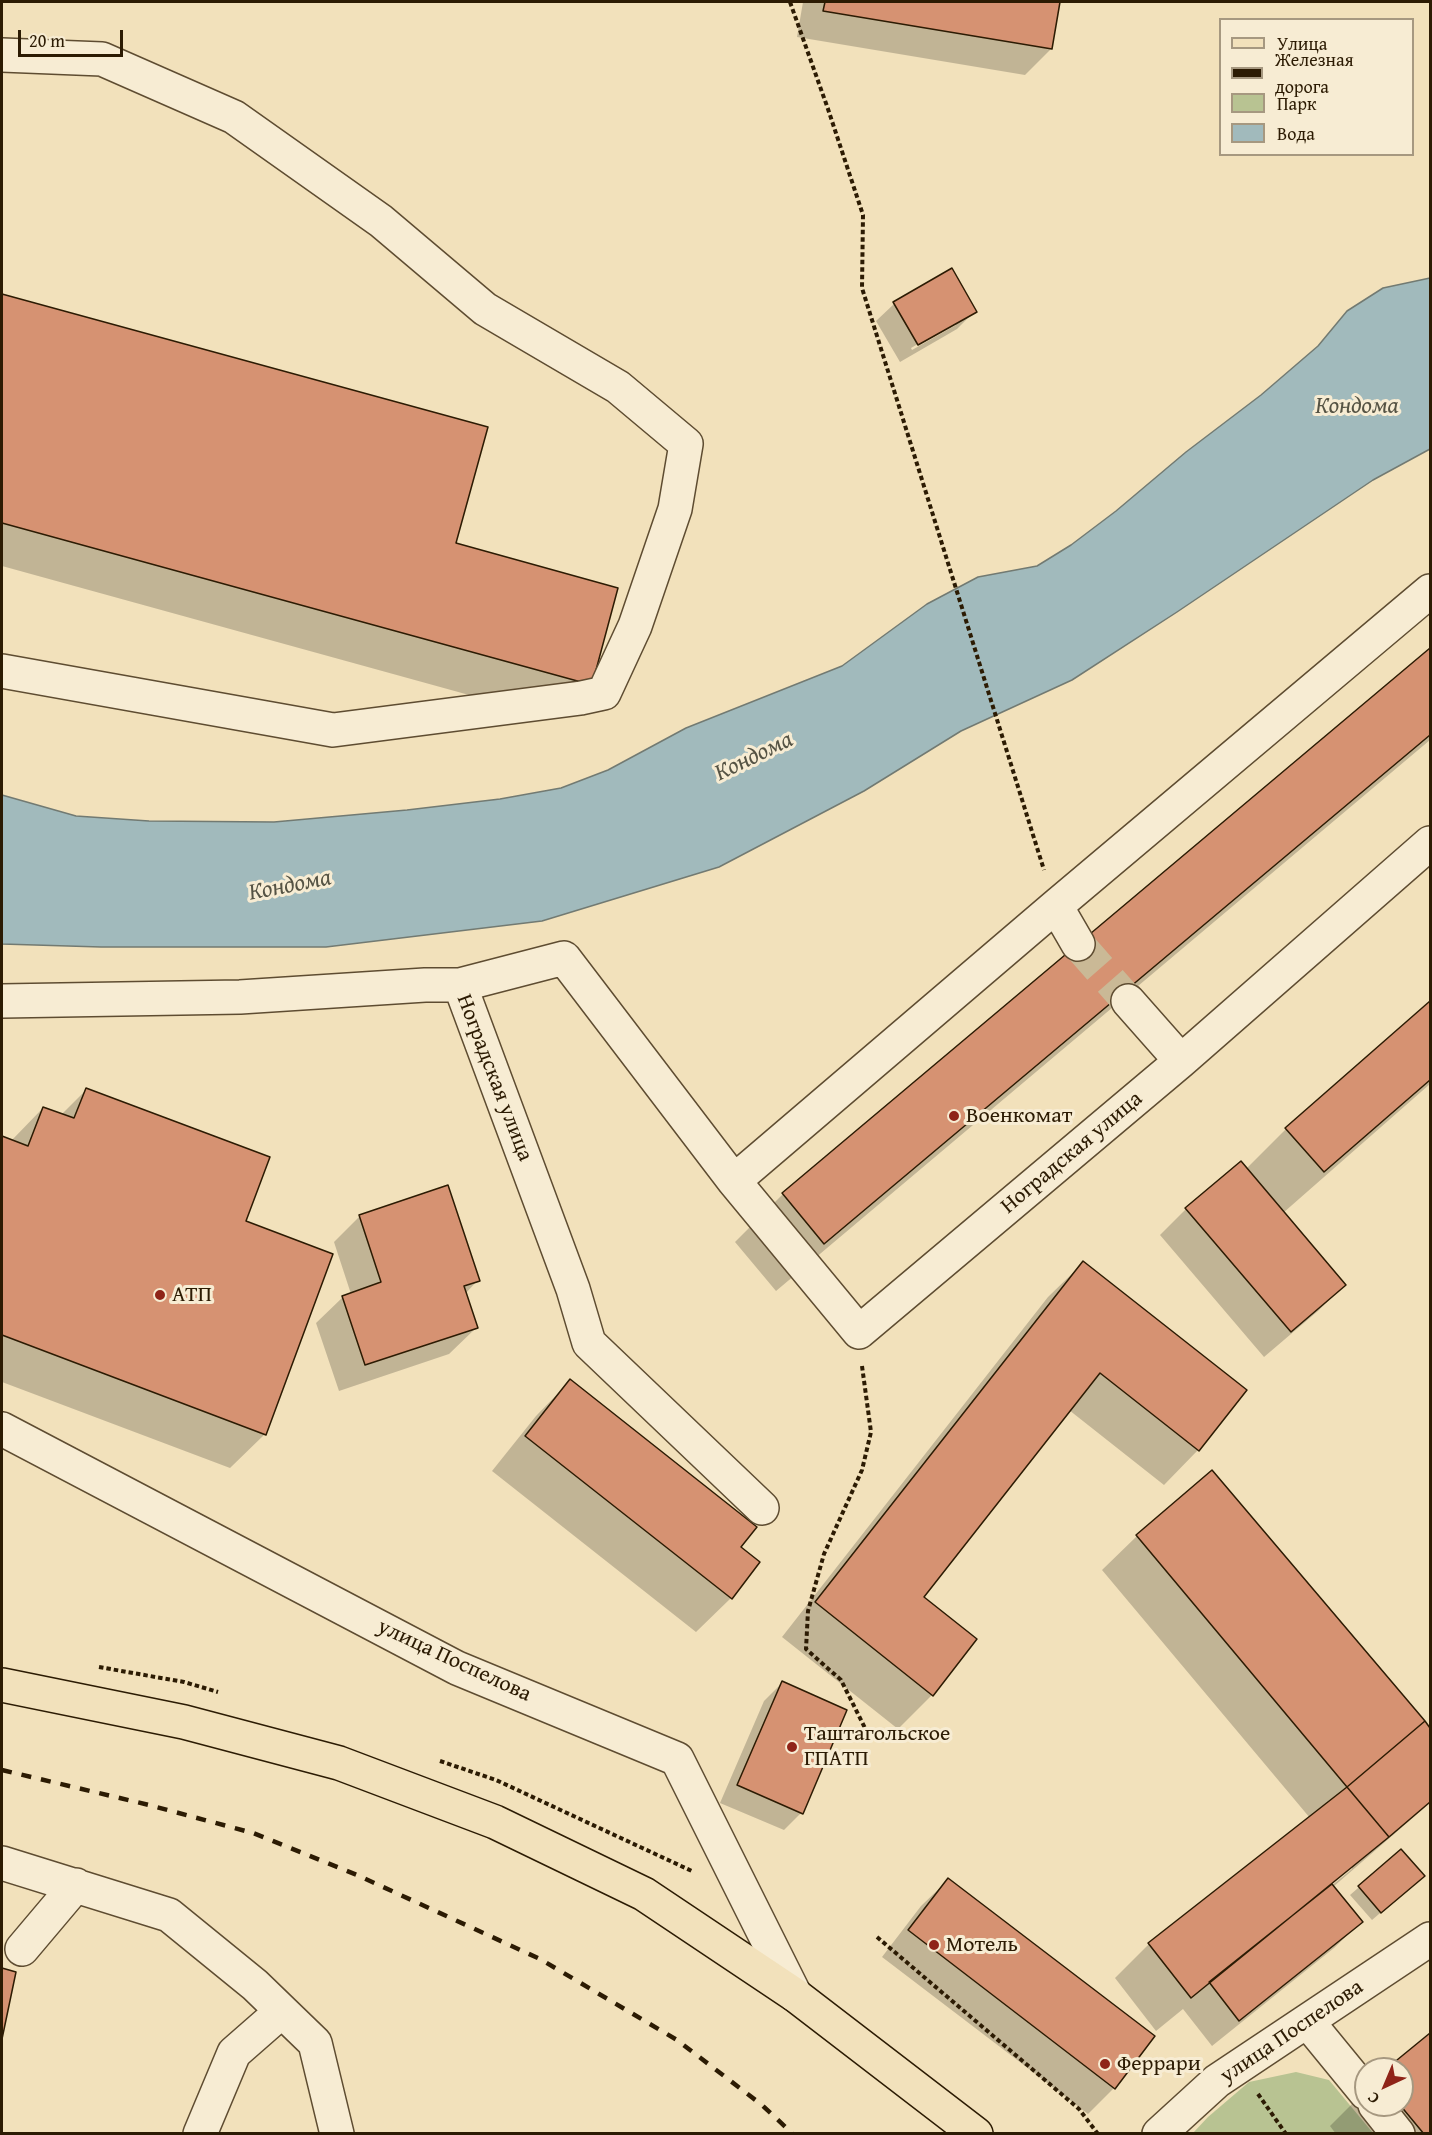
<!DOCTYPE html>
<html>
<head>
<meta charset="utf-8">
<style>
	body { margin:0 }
	#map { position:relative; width:1432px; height:2135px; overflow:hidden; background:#f2e1bb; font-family:"Gentium Book Plus",serif }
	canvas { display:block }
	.frame { position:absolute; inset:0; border:3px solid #2c1b03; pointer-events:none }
	.legend { position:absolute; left:1219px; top:18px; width:195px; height:138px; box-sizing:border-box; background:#f7ecd3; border:2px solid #a69880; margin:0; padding:8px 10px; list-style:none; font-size:18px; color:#2c1b03 }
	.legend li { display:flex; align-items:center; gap:12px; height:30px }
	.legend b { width:30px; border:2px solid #a69880 }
	.north { position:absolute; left:1354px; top:2057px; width:60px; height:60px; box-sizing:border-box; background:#f7ecd3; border:2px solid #a69880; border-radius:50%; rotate:224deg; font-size:16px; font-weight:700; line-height:24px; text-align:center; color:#2c1b03 }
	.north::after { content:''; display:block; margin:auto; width:21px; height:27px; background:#8f2418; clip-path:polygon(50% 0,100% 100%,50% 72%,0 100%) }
	.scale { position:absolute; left:18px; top:30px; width:105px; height:27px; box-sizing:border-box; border:3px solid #2c1b03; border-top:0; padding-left:8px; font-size:18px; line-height:21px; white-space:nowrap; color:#2c1b03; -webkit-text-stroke:4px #f7ecd3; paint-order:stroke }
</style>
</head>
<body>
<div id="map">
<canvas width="1432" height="2135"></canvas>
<div class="frame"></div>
<ul class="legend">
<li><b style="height:8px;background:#f2e1bb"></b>Улица</li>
<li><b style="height:8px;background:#2c1b03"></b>Железная дорога</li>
<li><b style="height:16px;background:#b8c392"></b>Парк</li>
<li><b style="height:16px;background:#a1babc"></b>Вода</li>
</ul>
<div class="north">С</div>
<div class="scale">20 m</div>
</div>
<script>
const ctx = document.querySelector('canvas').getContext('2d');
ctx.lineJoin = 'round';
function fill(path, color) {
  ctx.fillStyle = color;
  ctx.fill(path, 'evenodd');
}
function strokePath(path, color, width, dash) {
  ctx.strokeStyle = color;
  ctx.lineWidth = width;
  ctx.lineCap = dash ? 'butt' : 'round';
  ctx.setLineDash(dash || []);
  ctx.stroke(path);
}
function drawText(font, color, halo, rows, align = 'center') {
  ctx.font = font + ' "Gentium Book Plus",serif';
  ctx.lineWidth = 6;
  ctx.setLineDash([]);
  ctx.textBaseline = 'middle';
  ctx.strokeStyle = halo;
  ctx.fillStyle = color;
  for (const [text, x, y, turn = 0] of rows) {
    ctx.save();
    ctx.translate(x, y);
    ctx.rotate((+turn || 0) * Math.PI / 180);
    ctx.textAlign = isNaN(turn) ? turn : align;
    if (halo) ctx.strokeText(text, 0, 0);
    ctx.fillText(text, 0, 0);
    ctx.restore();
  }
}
fill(new Path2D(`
	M1296 2072 1329 2080 1373 2133H1193L1208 2117 1249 2082Z`), '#b8c392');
const water = new Path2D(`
	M1430 278V449L1373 480 1177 612 1072 680 961 731 864 791 719 867 542 921 326 947H101L2 944V795L76 816 149 821 274 822 407 810 500 799 561 788 608 770 686 728 842 666 927 604 978 577 1037 566 1071 545 1116 511 1186 452 1261 395 1318 346 1347 311 1383 288Z`);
fill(water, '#a1babc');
strokePath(water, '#727a72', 1.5);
fill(new Path2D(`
	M803 2H1051L1058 3 1051 49 1025 75 797 37Z
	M2 295 486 428 454 544 590 684 556 719 2 566Z
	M894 304 975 311 957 329 900 362 876 321ZM956 322V325L912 350 911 348Z
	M1430 650V740L776 1291 735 1242 783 1194Z
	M1430 1003V1084L1283 1213 1344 1285 1318 1311 1264 1357 1160 1235 1186 1209 1246 1169 1286 1129Z
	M86 1090 244 1222 265 1434 230 1468 2 1382V1138L11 1141 43 1108 61 1115Z
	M360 1216 478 1280 465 1294 476 1328 449 1354 339 1391 316 1323 343 1297 351 1294 334 1242Z
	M1083 1263 1245 1390 1198 1450 1164 1485 1069 1410 922 1598 932 1695 898 1729 782 1637 1048 1297Z
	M570 1381 739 1547 731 1598 696 1632 492 1471 536 1416Z
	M1212 1472 1430 1730V1803L1333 1887 1361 1922 1334 1948 1212 2046 1183 2009 1156 2031 1115 1978 1149 1944 1310 1818 1102 1570 1137 1536ZM1352 1865V1869L1271 1935 1269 1932Z
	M782 1683 801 1813 784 1830 720 1803 764 1701Z
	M1401 1851 1414 1884 1372 1920 1350 1895Z
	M948 1880 1114 2088 1088 2114 882 1957 921 1906Z
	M2 1970 14 1973 2 2034Z
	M1430 2035V2134H1336L1330 2126 1366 2090V2105H1402V2069H1389Z`), '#0003');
const building = new Path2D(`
	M825 2H1060L1052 49 823 11Z
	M952 268 977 312 918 345 893 302Z
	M2 294 488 427 456 543 618 588 592 685 2 523Z
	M1430 648V735L824 1244 782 1193Z
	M1430 1001V1080L1324 1172 1285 1128Z
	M86 1088 270 1157 246 1221 333 1254 266 1435 2 1335V1136L28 1146 43 1107 74 1118Z
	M1241 1161 1346 1285 1291 1332 1185 1208Z
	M448 1185 480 1281 464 1286 478 1328 365 1365 342 1296 381 1282 359 1215Z
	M1083 1261 1247 1390 1199 1451 1100 1373 924 1597 977 1639 933 1696 815 1602Z
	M570 1379 757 1527 741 1547 760 1562 732 1599 525 1436Z
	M1212 1470 1425 1721 1347 1787 1136 1535Z
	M782 1681 847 1710 803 1814 737 1785Z
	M1425 1721 1430 1728V1802L1389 1837 1347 1787Z
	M1347 1787 1389 1837 1191 1998 1148 1943Z
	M1401 1849 1425 1876 1381 1913 1358 1886Z
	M948 1878 1155 2036 1115 2089 908 1930Z
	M1332 1884 1363 1922 1239 2021 1209 1982Z
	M2 1968 16 1972 2 2039Z
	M1430 2033V2134H1424L1400 2105H1402V2069H1386Z`);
fill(building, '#d69272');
strokePath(building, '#2c1b03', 1.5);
strokePath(new Path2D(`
	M1078 944 1128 1001`), '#cab996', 33, [33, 16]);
const minor = new Path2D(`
	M2 55 102 59 234 117 381 221 485 309 618 387 686 444 675 509 635 626 604 693 581 698 333 730 2 671
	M1056 906 1078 944
	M460 985 564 958 734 1181 859 1332 1181 1061 1430 843
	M2 1001 240 997 425 985H460L573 1289 589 1343 762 1508
	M1128 1001 1181 1061
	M734 1181 1056 906 1430 591
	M2 1429 457 1668 677 1759 795 1995
	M2 1863 169 1915 255 1985 315 2043 337 2134
	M22 1949 76 1885
	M1307 2021 1366 2093
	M1375 2105 1398 2134
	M200 2134 234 2053 282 2011
	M1159 2134 1217 2081 1430 1939`);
const major = new Path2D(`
	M2 1685 184 1722 339 1763 495 1822 644 1894 795 1995 976 2134`);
strokePath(minor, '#5e4c31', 36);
strokePath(major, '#2c1b03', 36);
strokePath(new Path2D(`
	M790 2 828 109 863 215 862 288 1044 870
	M862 1366 871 1432 862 1470 824 1554 808 1611 806 1649 841 1680 866 1730
	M99 1667 184 1682 218 1692
	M440 1761 496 1780 694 1872
	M877 1937 1079 2109 1098 2134
	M1258 2094 1286 2134`), '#2c1b03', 4, [4.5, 3]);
strokePath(minor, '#f7ecd3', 33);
strokePath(major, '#f2e1bb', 33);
strokePath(new Path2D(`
	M2 1770 149 1805 253 1833 357 1875 540 1959 677 2040 762 2105 793 2134`), '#2c1b03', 4.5, [10, 10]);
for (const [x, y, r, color] of [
	[954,1116,6,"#8f2418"],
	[160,1295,6,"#8f2418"],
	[792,1747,6,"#8f2418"],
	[934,1945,6,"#8f2418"],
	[1105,2064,6,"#8f2418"]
]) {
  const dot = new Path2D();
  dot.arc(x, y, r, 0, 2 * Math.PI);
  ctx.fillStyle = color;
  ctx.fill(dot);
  strokePath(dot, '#f7ecd3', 2);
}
drawText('22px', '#2c1b03', '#f7ecd3', [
	["Ноградская улица",494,1078,69],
	["Ноградская улица",1072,1153,-40],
	["улица Поспелова",454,1661,25],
	["улица Поспелова",1292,2032,-34]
]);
drawText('22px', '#2c1b03', '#f7ecd3', [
	["Военкомат",966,1116],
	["АТП",172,1295],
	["Таштагольское",804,1734],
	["ГПАТП",804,1759],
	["Мотель",946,1945],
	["Феррари",1117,2064]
], 'left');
drawText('italic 24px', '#555344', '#f7ecd3', [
	["Кондома",1357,407],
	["Кондома",754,757,-26],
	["Кондома",290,886,-11]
]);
</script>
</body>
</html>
